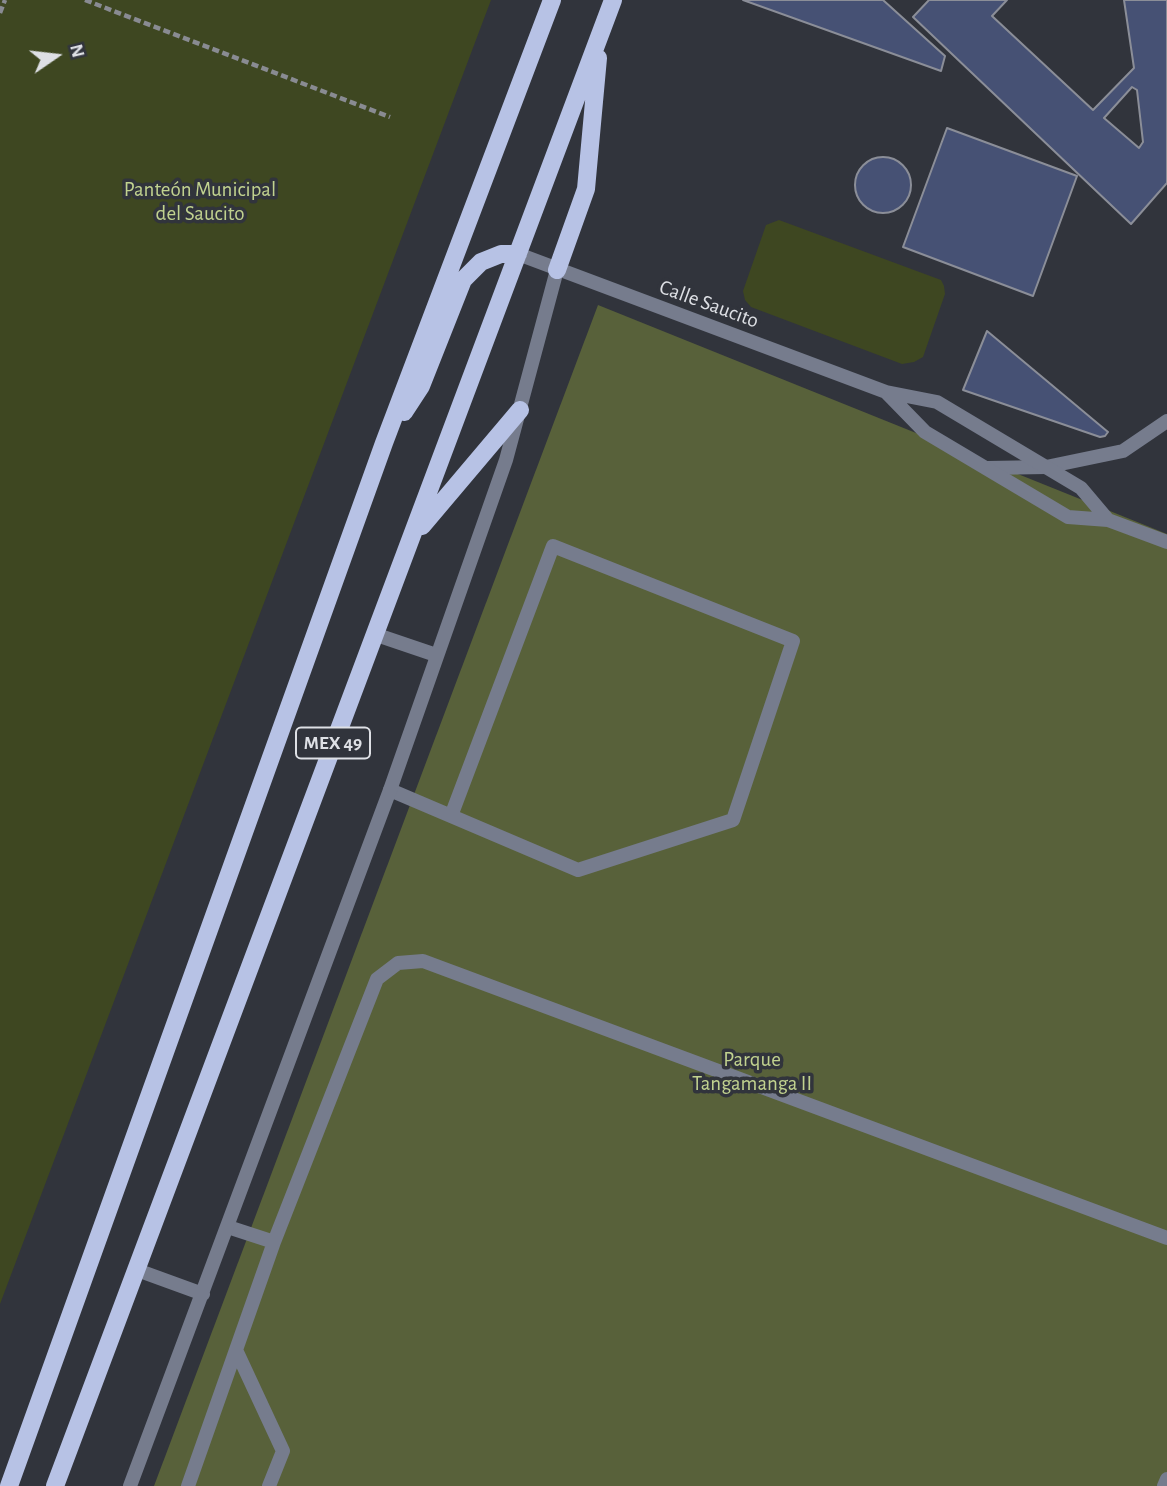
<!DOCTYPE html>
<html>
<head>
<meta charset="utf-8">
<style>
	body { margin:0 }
	#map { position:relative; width:1167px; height:1486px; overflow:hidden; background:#31343c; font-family:"Alegreya Sans",sans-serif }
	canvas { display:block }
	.north { position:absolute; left:21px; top:21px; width:70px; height:70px; -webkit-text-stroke:5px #31343c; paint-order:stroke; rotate:76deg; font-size:19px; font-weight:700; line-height:28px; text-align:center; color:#dee0e5 }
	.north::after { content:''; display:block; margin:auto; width:24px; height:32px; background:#dee0e5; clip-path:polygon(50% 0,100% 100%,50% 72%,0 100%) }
</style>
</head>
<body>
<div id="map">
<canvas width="1167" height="1486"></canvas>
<div class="north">N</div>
</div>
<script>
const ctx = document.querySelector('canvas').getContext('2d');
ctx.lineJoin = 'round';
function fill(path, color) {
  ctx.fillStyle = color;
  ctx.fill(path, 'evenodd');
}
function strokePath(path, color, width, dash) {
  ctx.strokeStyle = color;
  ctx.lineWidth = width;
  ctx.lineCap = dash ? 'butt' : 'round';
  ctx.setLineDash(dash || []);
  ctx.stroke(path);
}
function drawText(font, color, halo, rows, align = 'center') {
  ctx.font = font + ' "Alegreya Sans",sans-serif';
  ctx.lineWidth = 7;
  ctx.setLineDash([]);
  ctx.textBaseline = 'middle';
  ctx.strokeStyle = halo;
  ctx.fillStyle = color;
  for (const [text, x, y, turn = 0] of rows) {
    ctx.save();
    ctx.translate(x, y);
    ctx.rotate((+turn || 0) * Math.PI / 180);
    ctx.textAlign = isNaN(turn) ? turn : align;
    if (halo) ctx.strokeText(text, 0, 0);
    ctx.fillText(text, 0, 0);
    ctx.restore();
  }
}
fill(new Path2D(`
	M0 0H491L0 1304Z
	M779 220 941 280 944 286 945 294 923 357 914 362 902 364 751 307 745 300 743 291 766 225Z`), '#3e4721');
fill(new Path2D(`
	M598 305 1167 534V1486H154Z`), '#58613a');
const building = new Path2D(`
	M743 0H883L945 56 941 71Z
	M929 0H1007L992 16 1093 110 1134 68 1124 0H1167V183L1131 224 913 17ZM1132 87 1137 90 1143 142 1139 148 1104 118Z
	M947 128 1077 176 1033 296 903 247Z
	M855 185a28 28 0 1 1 56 0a28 28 0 1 1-56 0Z
	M987 331 1108 432 1105 436 1100 437 963 390Z`);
fill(building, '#465174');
strokePath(building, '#8b8e98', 2);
strokePath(new Path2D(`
	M85 0 390 117
	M0 13 5 0`), '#898b92', 4.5, [7, 3.5]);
strokePath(new Path2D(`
	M390 790C453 817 516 843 578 870L733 820 793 641 553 546 451 816
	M228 1227 274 1242
	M236 1350 283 1451 269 1486
	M188 1486 274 1242 377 979 398 963 423 961 1167 1238
	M1164 1486 1167 1479`), '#767c8d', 14);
strokePath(new Path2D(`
	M987 468 1046 467 1123 451 1167 421
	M374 634 436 655
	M137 1270 203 1294
	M130 1486 390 790 506 460 557 270`), '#767c8d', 14);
strokePath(new Path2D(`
	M518 254 886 392 937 402 1081 488 1108 520
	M887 393 925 432 1068 517 1108 520 1167 542`), '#767c8d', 14);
strokePath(new Path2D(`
	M557 270 586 189 598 58
	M404 412 421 386 463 280 481 262 501 254H518
	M422 526 520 410
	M9 1486 384 443 552 0
	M55 1486 613 0`), '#b7c2e5', 18);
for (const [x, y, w] of [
	[333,743,74]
]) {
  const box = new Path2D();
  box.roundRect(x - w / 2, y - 15.5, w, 31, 5);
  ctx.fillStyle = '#31343c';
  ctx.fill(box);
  strokePath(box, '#dee0e5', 2);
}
drawText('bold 19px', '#dee0e5', null, [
	["MEX 49",333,743]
]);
drawText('21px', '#c1d28f', '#31343c', [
	["Panteón Municipal",200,190],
	["del Saucito",200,214],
	["Parque",752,1060],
	["Tangamanga II",752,1084]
]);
drawText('21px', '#dee0e5', '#31343c', [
	["Calle Saucito",709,304,20]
]);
</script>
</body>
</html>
